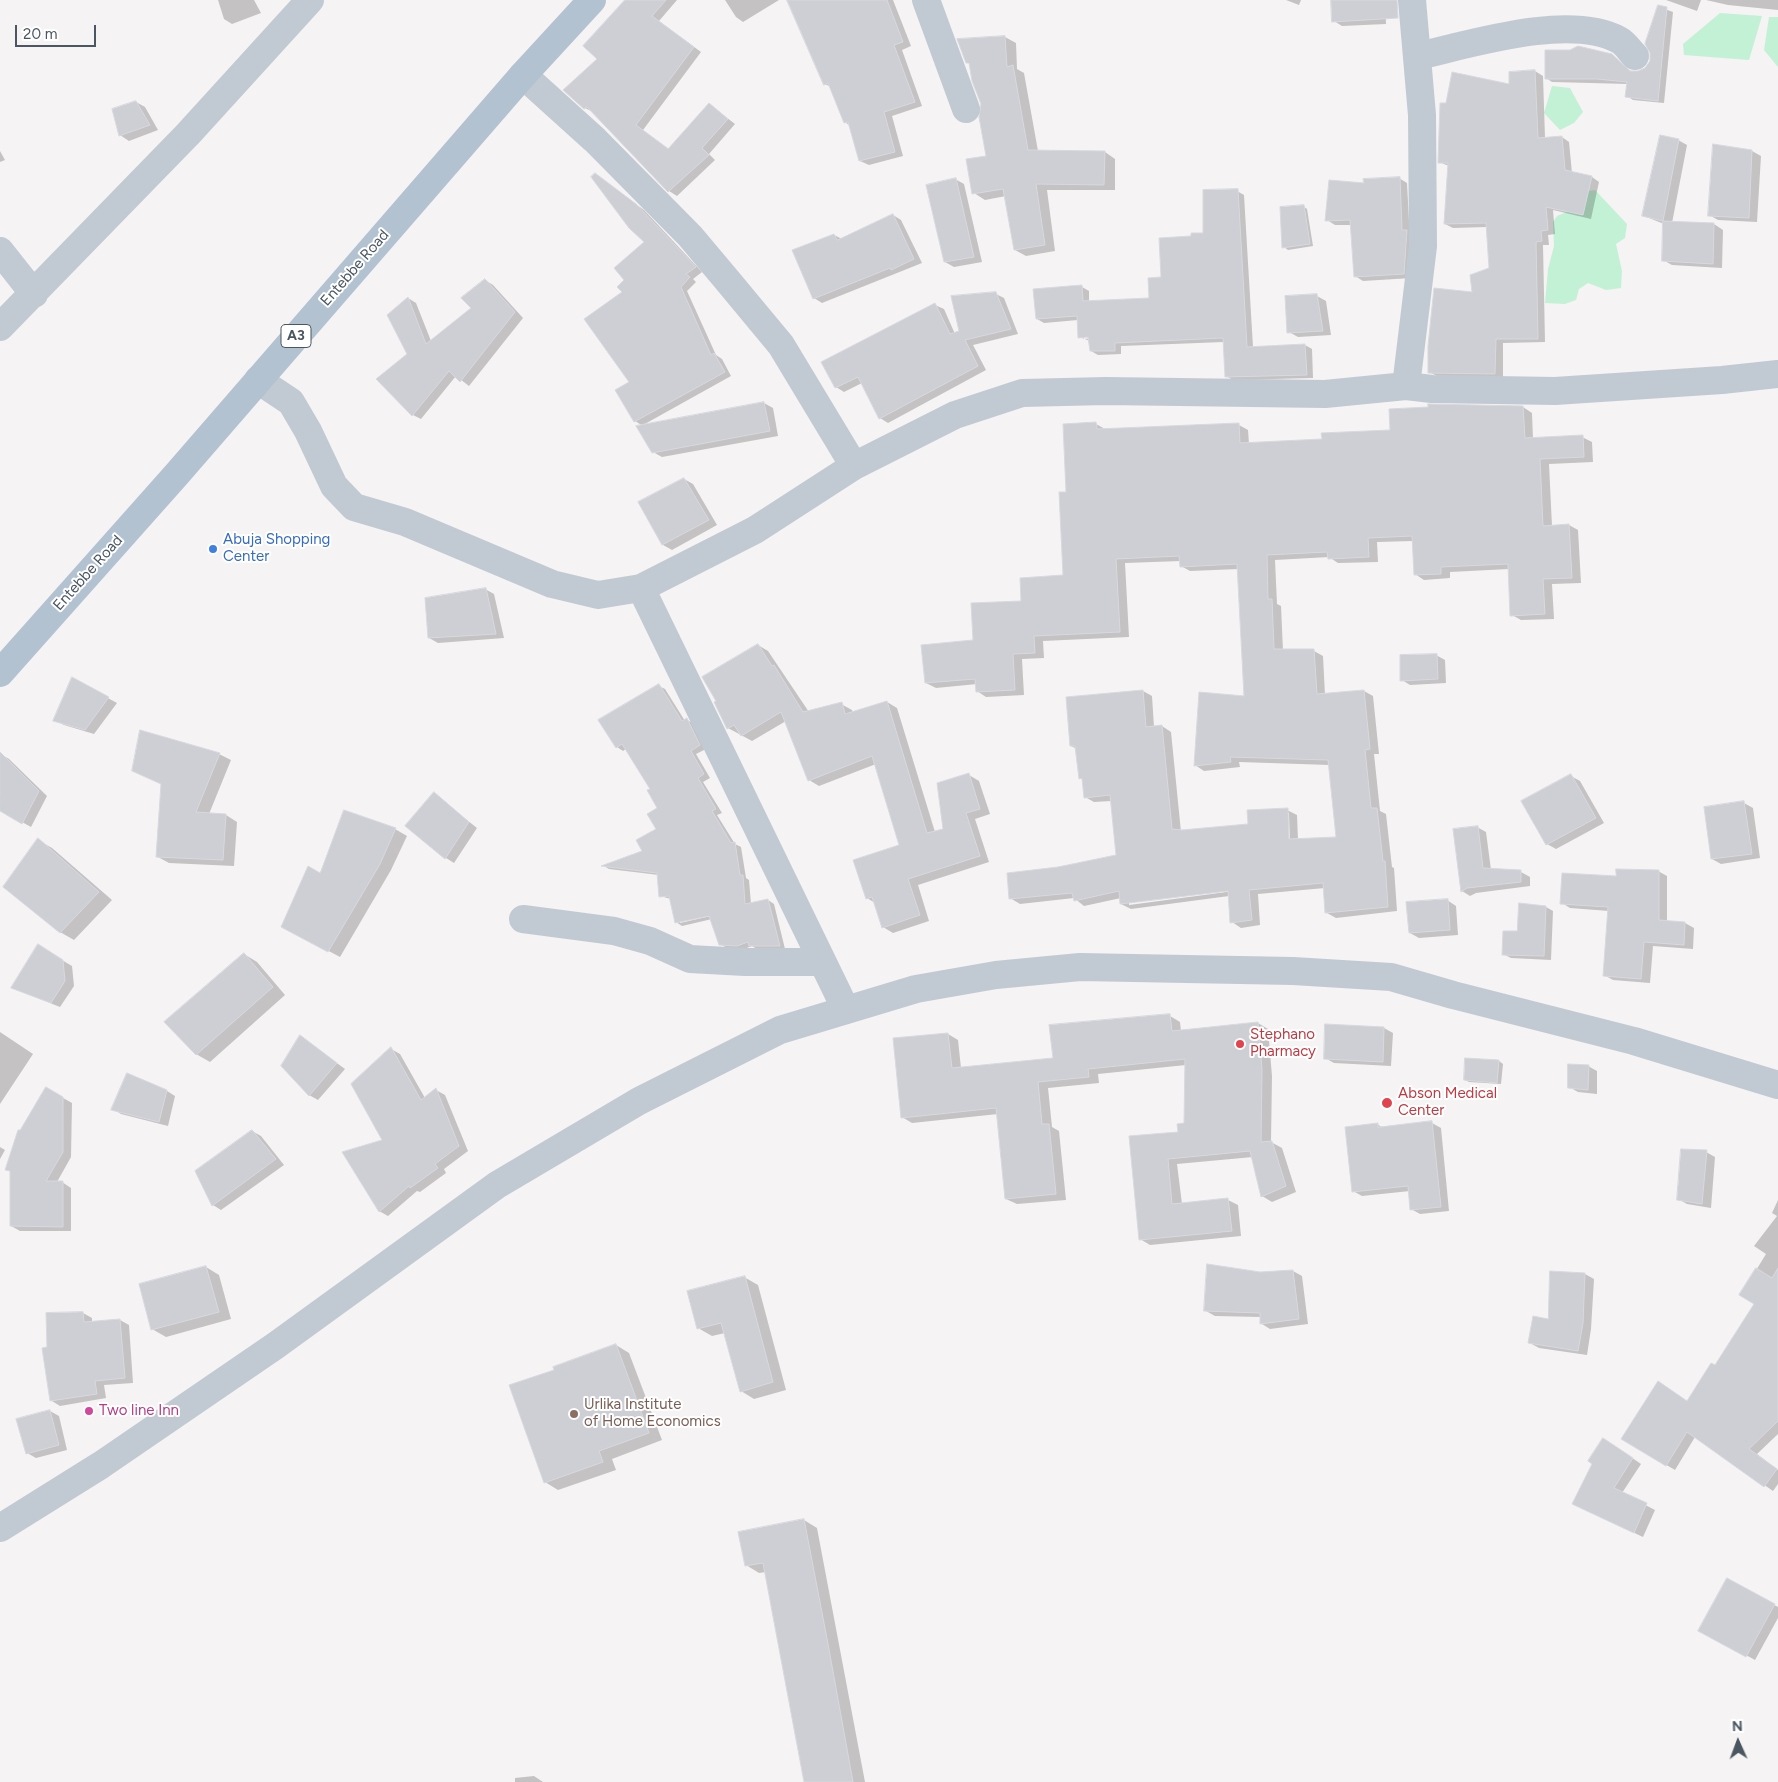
<!DOCTYPE html>
<html>
<head>
<meta charset="utf-8">
<style>
	body { margin:0 }
	#map { position:relative; width:1778px; height:1782px; overflow:hidden; background:#f5f3f3; font-family:Figtree,sans-serif }
	canvas { display:block }
	.north { position:absolute; left:1713px; top:1717px; width:50px; height:50px; -webkit-text-stroke:4px #fff; paint-order:stroke; rotate:358deg; font-size:14px; font-weight:700; line-height:20px; text-align:center; color:#4a5661 }
	.north::after { content:''; display:block; margin:auto; width:18px; height:22px; background:#4a5661; clip-path:polygon(50% 0,100% 100%,50% 72%,0 100%) }
	.scale { position:absolute; left:15px; top:25px; width:81px; height:22px; box-sizing:border-box; border:2px solid #4a5661; border-top:0; padding-left:6px; font-size:15px; line-height:18px; white-space:nowrap; color:#4a5661; -webkit-text-stroke:4px #fff; paint-order:stroke }
</style>
</head>
<body>
<div id="map">
<canvas width="1778" height="1782"></canvas>
<div class="north">N</div>
<div class="scale">20 m</div>
</div>
<script>
const ctx = document.querySelector('canvas').getContext('2d');
ctx.lineJoin = 'round';
function fill(path, color) {
  ctx.fillStyle = color;
  ctx.fill(path, 'evenodd');
}
function strokePath(path, color, width, dash) {
  ctx.strokeStyle = color;
  ctx.lineWidth = width;
  ctx.lineCap = dash ? 'butt' : 'round';
  ctx.setLineDash(dash || []);
  ctx.stroke(path);
}
function drawText(font, color, halo, rows, align = 'center') {
  ctx.font = font + ' Figtree,sans-serif';
  ctx.lineWidth = 4;
  ctx.setLineDash([]);
  ctx.textBaseline = 'middle';
  ctx.strokeStyle = halo;
  ctx.fillStyle = color;
  for (const [text, x, y, turn = 0] of rows) {
    ctx.save();
    ctx.translate(x, y);
    ctx.rotate((+turn || 0) * Math.PI / 180);
    ctx.textAlign = isNaN(turn) ? turn : align;
    if (halo) ctx.strokeText(text, 0, 0);
    ctx.fillText(text, 0, 0);
    ctx.restore();
  }
}
fill(new Path2D(`
	M1720 13 1762 16 1749 60 1684 55 1683 44Z
	M1769 17H1778V67L1764 50Z
	M1552 86 1570 88 1583 112 1574 123 1560 130 1544 113Z
	M1595 190 1627 224 1625 238 1616 244 1622 271 1621 288 1606 290 1588 283 1579 289 1576 300 1565 304 1545 303 1548 269 1554 246 1553 222 1557 216 1576 208 1582 192Z`), '#c3f1d5');
fill(new Path2D(`
	M218 0H254L261 13 232 24 224 19Z
	M626 0H677L659 21 701 52 643 130 669 149 709 104 735 124 709 154 715 160 677 196 669 191 593 112 585 108 565 90 599 59Z
	M725 0H779L743 22 736 17Z
	M855 0H893L911 46 902 50 922 106 892 116 903 156 869 165 860 161 850 126 845 122 831 87 825 84Z
	M1286 0H1301L1299 5Z
	M1332 0H1385L1386 24 1342 26 1334 21Z
	M1666 0H1701L1697 11Z
	M1706 0H1778V10L1728 5Z
	M1659 7 1673 12 1664 103 1633 100 1627 96 1628 84 1552 82 1546 78 1578 47 1612 55 1632 72 1638 73 1646 69 1651 60Z
	M1005 37 1016 43 1017 69 1024 73 1038 151 1105 152 1115 159V190H1047L1055 251 1026 256 1015 250 1006 196 985 200 974 193 988 157 975 39Z
	M1535 71 1543 76 1545 138 1562 137 1569 142 1572 173 1592 177 1599 182 1591 219 1553 210 1555 234 1548 235 1549 245H1543L1545 342 1503 343V378L1437 376 1429 372 1490 268 1487 227 1453 228 1445 224 1449 166 1439 162 1447 104 1511 85Z
	M136 102 145 107 158 130 129 141 120 135Z
	M1678 140 1687 145 1672 223 1714 224 1723 230 1722 268 1672 265 1663 260 1664 224 1644 216Z
	M0 151 5 160 0 162Z
	M1752 151 1761 156 1757 222 1718 220 1709 215Z
	M595 174 644 210 702 272 693 279 696 282 687 291 716 355 722 359 731 376 643 425 764 403 773 408 778 436 662 457 653 452 643 426 635 421 624 293 626 280 646 242Z
	M1399 178 1407 183 1412 278 1363 281 1355 276 1352 225H1335L1327 220 1365 185Z
	M955 179 964 184 982 262 954 267 945 262Z
	M1237 191 1244 195 1253 347 1305 345 1312 349 1313 378 1233 380 1226 376 1224 342 1121 346V354L1098 355 1091 351 1090 341 1079 337 1078 320 1044 323 1037 319 1082 287 1089 291V302L1150 299 1192 238 1204 234ZM1084 336 1094 338 1084 339Z
	M1303 206 1307 209 1313 246 1288 250 1284 247Z
	M893 215 901 220 922 263 822 303 814 298 834 235 842 239Z
	M485 280 493 285 523 318 469 386 456 376 421 419 413 415 409 355 408 298 416 303 431 341 473 308Z
	M996 294 1004 298 1018 334 973 345 986 370 888 423 880 418 862 383 844 392 836 387 935 305 944 309 955 334 961 332Z
	M1317 296 1326 301 1331 335 1298 337 1289 332Z
	M1523 407 1532 413 1533 439 1582 437 1592 442 1593 462 1549 464 1552 526 1569 525 1578 530 1581 583 1552 584 1554 619 1521 620 1512 615 1509 569 1450 572V578L1424 580 1415 574 1413 541 1377 542 1378 562 1338 563 1329 557 1275 560 1277 604 1281 606 1283 651H1314L1323 656 1325 695 1364 691 1373 696 1379 754H1374L1380 811 1386 814 1392 867 1394 868 1397 911 1336 918 1327 913 1325 888 1258 894 1260 925 1241 928 1232 922 1229 896 1131 909 1121 904V898L1084 906 1074 898 1020 904 1010 898 1058 869 1117 856 1111 801 1094 802 1085 797 1083 780 1080 778 1077 749 1071 746 1143 691 1152 696 1154 727 1162 726 1171 732 1181 832 1249 826 1287 810 1297 815 1298 840 1337 838 1330 765 1239 762 1240 767 1204 771 1195 765 1245 698 1239 569 1190 571 1181 566V561L1125 563 1129 637 1043 641 1044 658 1022 659 1024 695 986 697 977 691V684L936 688 926 683 1022 602 1064 576 1068 493 1096 424 1105 429 1239 425 1248 430 1249 444 1323 440 1391 431ZM1287 813H1289L1290 845H1288ZM1234 889V891L1129 905V902Z
	M684 479 693 484 717 525 672 550 663 545Z
	M485 589 494 594 504 638 438 643 429 638Z
	M758 645 768 651 809 712 841 704 852 710 853 713 887 702 897 708 935 832 944 830 969 775 979 781 990 814 975 819 989 862 918 885 929 921 893 933 883 927 875 903 867 898 900 846 876 764 819 786 809 780 786 721 752 741 728 728Z
	M1436 655 1445 660 1446 683 1410 685 1402 680Z
	M73 679 117 703 94 734 64 725 55 720Z
	M659 686 665 689 685 721 687 720 693 723 706 749 696 754 710 778 703 782 722 813 717 815 735 844 741 847 746 878 749 880 751 904 768 900 774 904 785 949H757L752 946 744 949 727 948 720 944 712 919 682 926 676 922 671 899 660 896 659 875 609 869 604 866 644 851 657 829 658 808 652 789 627 748 623 751 617 747ZM715 913V915L680 923V921Z
	M1 754 9 759 47 796 31 827 0 810Z
	M219 754 231 760 209 814 226 815 237 822 234 866 169 863 158 857 163 785 134 770Z
	M1571 776 1580 781 1604 823 1556 849 1547 844Z
	M434 794 477 828 454 863 446 858Z
	M1744 803 1753 808 1760 858 1721 864 1712 859Z
	M345 811 395 829 407 836 391 870 340 957 295 933 321 875Z
	M1477 827 1486 832 1491 870 1521 872 1530 877V886L1476 893 1470 896 1462 891Z
	M38 840 52 848 112 900 74 940 60 932Z
	M1658 871 1667 876V922L1685 923 1694 928 1693 949 1653 946 1650 983 1613 980 1604 975 1609 911 1570 908 1562 903 1617 877Z
	M1447 900 1456 906 1458 935 1419 938 1410 933Z
	M1546 907 1553 911 1551 960 1511 958 1503 954 1518 932Z
	M38 946 72 966 74 986 60 1007 12 988Z
	M244 954 257 962 285 995 210 1062 196 1054Z
	M1170 1016 1180 1022 1181 1031 1258 1023 1268 1029 1272 1076 1271 1142 1282 1148 1296 1192 1272 1202 1262 1196 1253 1157 1177 1164 1182 1204 1228 1200 1238 1205 1241 1236 1150 1245 1140 1239 1130 1137 1180 1133 1185 1124 1186 1065 1098 1074 1099 1083 1048 1088 1052 1127 1059 1131 1066 1200 1017 1204 1006 1199 998 1114 912 1123 902 1117 948 1034 958 1040 961 1068 1054 1059Z
	M1326 1025 1384 1028 1393 1033 1391 1066 1334 1063 1325 1058Z
	M0 1032 33 1054 0 1104Z
	M301 1037 345 1069 318 1100 309 1095Z
	M391 1049 400 1054 425 1098 436 1090 445 1095 468 1151 444 1169 446 1173 420 1192 417 1191 388 1216 379 1211Z
	M1499 1061 1503 1064 1501 1084 1469 1082 1465 1080Z
	M1588 1066 1597 1071V1094L1578 1092 1569 1087Z
	M47 1089 72 1103 71 1157 57 1182H62L71 1188V1231H20L11 1226 21 1132Z
	M167 1091 175 1096 168 1126 121 1114 113 1109Z
	M1432 1123 1441 1128 1449 1211 1420 1214 1411 1209 1410 1191 1362 1196 1353 1191 1377 1124 1383 1128Z
	M252 1131 261 1136 284 1165 221 1210 213 1205Z
	M0 1147 5 1150 0 1159Z
	M1706 1152 1715 1157 1711 1208 1687 1204 1678 1199Z
	M1778 1200V1434L1757 1454 1778 1470V1484L1773 1491 1695 1437 1675 1470 1622 1439 1688 1402 1715 1366 1756 1303 1741 1295 1766 1254 1754 1246 1777 1216 1772 1213Z
	M206 1267 219 1275 231 1319 166 1337 152 1329Z
	M1293 1271 1302 1276 1308 1324 1270 1329 1262 1324 1261 1317 1215 1316 1206 1311 1260 1273Z
	M1585 1274 1594 1279 1591 1329 1587 1355 1539 1348 1530 1343Z
	M744 1277 758 1285 786 1390 754 1399 741 1391 725 1333 712 1336 698 1328Z
	M83 1313 92 1318V1322L120 1320 129 1325 133 1383 104 1385 106 1398 60 1406 52 1401 48 1348Z
	M616 1345 629 1353 662 1440 612 1459 616 1470 558 1490 545 1482 555 1370Z
	M50 1411 59 1416 67 1450 36 1458 27 1453Z
	M1612 1444 1641 1464 1622 1493 1655 1510 1643 1537 1583 1509Z
	M804 1520 817 1528 865 1782H805L766 1572 759 1573 746 1565Z
	M1728 1580 1778 1607V1618L1755 1660 1700 1630Z
	M534 1776 543 1782H515V1778Z`), '#0003');
const building = new Path2D(`
	M625 0H666L652 16 694 47 636 125 668 149 709 103 728 119 702 148 709 155 668 192 587 107 584 109 563 90 597 59 583 46Z
	M787 0H887L903 42 894 45 915 102 884 112 895 152 859 161 848 122 844 123 828 83 824 85Z
	M1331 0H1397L1398 18 1332 22Z
	M1658 5 1667 7 1658 101 1625 97 1627 82 1597 79H1545V50H1570L1578 46 1612 54 1630 71H1638L1645 68 1650 61V53L1645 44Z
	M1005 36 1007 67 1013 65 1028 150 1105 151 1104 185 1036 184 1045 245 1014 250 1003 189 972 194 966 159 986 156 979 117 981 104 972 81 969 63H966L957 39Z
	M1535 70 1538 138 1562 136 1565 170 1592 176 1583 215 1546 207 1548 230 1541 231 1542 241 1536 242 1538 339H1496L1495 374 1428 373V346L1434 288 1472 292 1470 275 1489 268 1486 223 1444 224 1448 163H1438L1440 103H1446L1452 72 1509 84V72Z
	M136 101 150 125 119 136 112 109Z
	M1660 135 1679 139 1663 221 1642 216Z
	M1713 144 1752 150 1749 218 1708 216Z
	M595 173 636 204 696 267 686 274 690 277 681 287 711 355 714 353 725 372 634 422 615 390 629 382 584 319 622 292 617 287 624 280 614 268 644 242 629 228 591 177Z
	M1400 177 1402 230H1407L1404 274 1354 277 1350 220 1325 221 1329 180 1364 183 1363 179Z
	M956 178 974 257 944 262 926 185Z
	M1238 189 1247 347 1305 344 1307 375 1225 377 1223 338 1115 343V351H1090L1088 337 1078 338 1077 316 1036 319 1033 289 1082 285 1083 301 1149 298 1148 278 1161 277 1159 238 1191 236V233H1203V190Z
	M1304 205 1310 244 1282 248 1280 207Z
	M893 214 914 259 891 270 890 268 813 299 792 250 834 234 837 240Z
	M1663 221 1714 223 1713 264 1662 261Z
	M485 279 515 312 460 382 449 371 412 416 376 379 407 354 387 315 408 297 426 344 471 308 461 298Z
	M996 292 1011 329 965 340 978 366 879 419 858 377 835 388 821 362 935 303 950 334 959 331 951 296Z
	M1317 294 1323 331 1287 333 1285 296Z
	M764 402 770 431 652 453 636 426Z
	M1428 404 1523 406 1525 438 1583 435 1584 457 1540 459 1543 526 1569 524 1572 578 1543 579 1545 614 1510 616 1508 564 1441 567V574L1414 575 1412 536 1368 538 1369 557 1328 559 1327 552 1267 555 1268 599H1272L1274 649H1314L1317 694 1364 690 1370 749 1365 750 1371 808H1377L1383 861H1385L1388 907 1325 913 1323 883 1249 890 1252 920 1230 923 1228 891 1120 904 1119 891 1074 901 1072 893 1009 899 1007 873 1058 867 1116 855 1110 795 1084 798 1082 778 1079 779 1075 746H1070L1066 697 1143 690 1146 727 1162 725 1172 829 1182 830 1248 824 1247 810 1288 808 1289 839 1336 837 1328 760 1230 757 1231 762 1194 766 1199 692 1244 696 1237 564 1180 567 1179 556 1116 559 1120 632 1034 636 1035 653 1013 654 1015 690 976 692 975 679 925 683 921 645 973 640 971 603 1021 601 1020 578 1063 575 1059 492H1066L1063 424 1096 422 1097 429 1239 423 1240 443 1322 439 1321 433 1390 430 1389 409 1428 407Z
	M684 478 709 520 662 545 638 502Z
	M486 588 496 634 428 638 425 598Z
	M758 644 772 666 774 665 803 712 842 702 845 714 887 701 927 833 943 829 937 783 969 773 980 809 966 813 980 856 908 879 920 915 882 928 872 897 866 899 853 860 899 845 872 756 808 781 781 712 741 736 734 725 727 729 714 702 716 701 702 677Z
	M1437 654 1438 679 1400 681V655Z
	M72 677 109 697 85 730 53 721Z
	M659 684 682 721 687 718 700 745 691 751 704 774 698 778 716 809 712 811 731 843 735 842 740 875H743L745 904 768 899 780 946H749L748 942 737 946 719 945 709 916 675 923 669 896 659 897 657 873 601 866 642 851 636 840 656 829 647 814 657 808 647 790 650 789 622 744 616 748 598 720Z
	M140 730 220 753 196 812 226 814 223 860 156 857 161 784 132 771Z
	M0 752 39 791 22 824 0 811Z
	M1571 774 1596 818 1546 845 1521 801Z
	M434 792 469 822 445 859 405 826Z
	M1744 801 1752 854 1711 859 1704 807Z
	M344 810 396 828 380 864 328 952 281 927 308 866 320 873Z
	M1478 826 1483 868 1521 870V882L1467 888 1461 892 1453 829Z
	M38 838 99 892 60 933 3 887Z
	M1616 869 1659 870V920L1685 922 1684 945 1644 942 1641 979 1603 976 1608 907 1560 904 1562 873 1616 876Z
	M1448 899 1450 930 1409 933 1406 902Z
	M1519 903 1546 906 1544 956 1502 955 1503 931H1517Z
	M38 944 63 960 65 981 51 1003 11 988Z
	M244 953 273 987 196 1055 164 1022Z
	M1170 1014 1172 1031 1258 1022 1262 1069 1261 1142 1272 1141 1286 1186 1261 1197 1250 1151 1168 1159 1172 1204 1228 1198 1232 1231 1139 1240 1129 1136 1178 1132 1177 1124 1184 1123 1185 1059 1088 1069 1089 1077 1038 1082 1042 1124H1049L1056 1194 1005 1199 996 1108 901 1118 893 1038 948 1033 952 1068 1053 1058 1049 1025Z
	M1325 1024 1384 1027 1383 1062 1324 1059Z
	M300 1035 337 1063 309 1096 281 1066Z
	M391 1047 421 1100 436 1088 459 1146 435 1164 438 1168 410 1188 409 1186 379 1212 342 1152 382 1140 351 1084Z
	M1465 1058 1499 1060 1497 1083 1464 1080Z
	M1568 1064 1589 1065 1588 1090 1568 1088Z
	M127 1073 167 1090 159 1122 111 1110Z
	M46 1087 63 1097V1152L46 1181H63V1227L10 1226V1171L5 1170 18 1130H20Z
	M1432 1121 1441 1207 1410 1210 1408 1186 1352 1192 1345 1127 1378 1123V1127Z
	M252 1130 276 1159 212 1206 195 1171Z
	M1681 1149 1707 1150 1702 1204 1677 1200Z
	M1207 1264 1260 1272 1293 1270 1299 1319 1260 1324V1313L1204 1311Z
	M206 1266 219 1312 151 1330 139 1284Z
	M1756 1268 1772 1278 1778 1268V1421L1749 1449 1777 1469 1764 1487 1687 1432 1666 1466 1621 1439 1658 1381 1687 1401 1711 1363 1715 1365 1754 1304 1739 1295Z
	M1550 1271 1585 1273 1583 1323 1578 1351 1528 1343 1533 1316 1548 1319Z
	M745 1276 773 1382 740 1392 721 1323 697 1329 687 1291Z
	M83 1312 84 1322 120 1319 125 1378 95 1381 97 1394 50 1401 42 1348 47 1347 46 1313Z
	M616 1344 649 1433 599 1451 603 1462 544 1483 509 1385 554 1370 553 1367Z
	M50 1410 59 1445 26 1454 16 1419Z
	M1603 1438 1633 1458 1614 1488 1647 1503 1634 1533 1572 1504 1592 1464 1588 1461Z
	M804 1519 828 1644 853 1782H804L763 1563 745 1566 738 1532Z
	M1727 1578 1775 1604 1746 1657 1698 1631Z`);
fill(building, '#cdcfd5');
strokePath(building, '#d7d9de', 1);
strokePath(new Path2D(`
	M926 0 966 109
	M1418 56C1471 44 1569 13 1619 40 1625 43 1630 51 1635 56
	M523 75 595 140 690 236 727 280 781 345 854 466
	M0 251 34 294
	M0 327 188 134 310 0
	M258 380 291 402 308 431 334 486 354 507 405 522 552 584 598 595 641 588 755 530 854 466 955 415 1022 393 1106 391 1325 394 1406 386 1432 389 1555 391 1722 380 1778 374
	M1406 386 1423 246 1422 115 1412 0
	M641 588 846 1010
	M523 919 614 931 650 941 690 959 745 962H822`), '#c1cad2', 28);
strokePath(new Path2D(`
	M0 1528 101 1465 275 1346 497 1185 639 1101 780 1030 916 989 996 975 1080 967 1293 971 1391 977 1453 995 1634 1041 1778 1085`), '#c1cad2', 28);
strokePath(new Path2D(`
	M0 673 177 474 523 75 592 0`), '#b3c2d1', 28);
for (const [x, y, r, color] of [
	[213,549,5,"#3f7fe0"],
	[1240,1044,5,"#e0444e"],
	[1387,1103,6,"#e0444e"],
	[89,1411,5,"#d1479c"],
	[574,1414,5,"#8d6e63"]
]) {
  const dot = new Path2D();
  dot.arc(x, y, r, 0, 2 * Math.PI);
  ctx.fillStyle = color;
  ctx.fill(dot);
  strokePath(dot, '#fff', 2);
}
for (const [x, y, w] of [
	[296,336,30]
]) {
  const box = new Path2D();
  box.roundRect(x - w / 2, y - 11.5, w, 23, 4);
  ctx.fillStyle = '#fff';
  ctx.fill(box);
  strokePath(box, '#4a5661', 1);
}
drawText('bold 14px', '#4a5661', null, [
	["A3",296,336]
]);
drawText('15px', '#4a5661', '#fff', [
	["Entebbe Road",355,268,-49],
	["Entebbe Road",88,573,-48]
]);
drawText('15px', '#366cbe', '#fff', [
	["Abuja Shopping",223,540],
	["Center",223,557]
], 'left');
drawText('15px', '#be3a42', '#fff', [
	["Stephano",1250,1035],
	["Pharmacy",1250,1052],
	["Abson Medical",1398,1094],
	["Center",1398,1111]
], 'left');
drawText('15px', '#785e54', '#fff', [
	["Urlika Institute",584,1405],
	["of Home Economics",584,1422]
], 'left');
drawText('15px', '#b23c85', '#fff', [
	["Two line Inn",99,1411]
], 'left');
</script>
</body>
</html>
